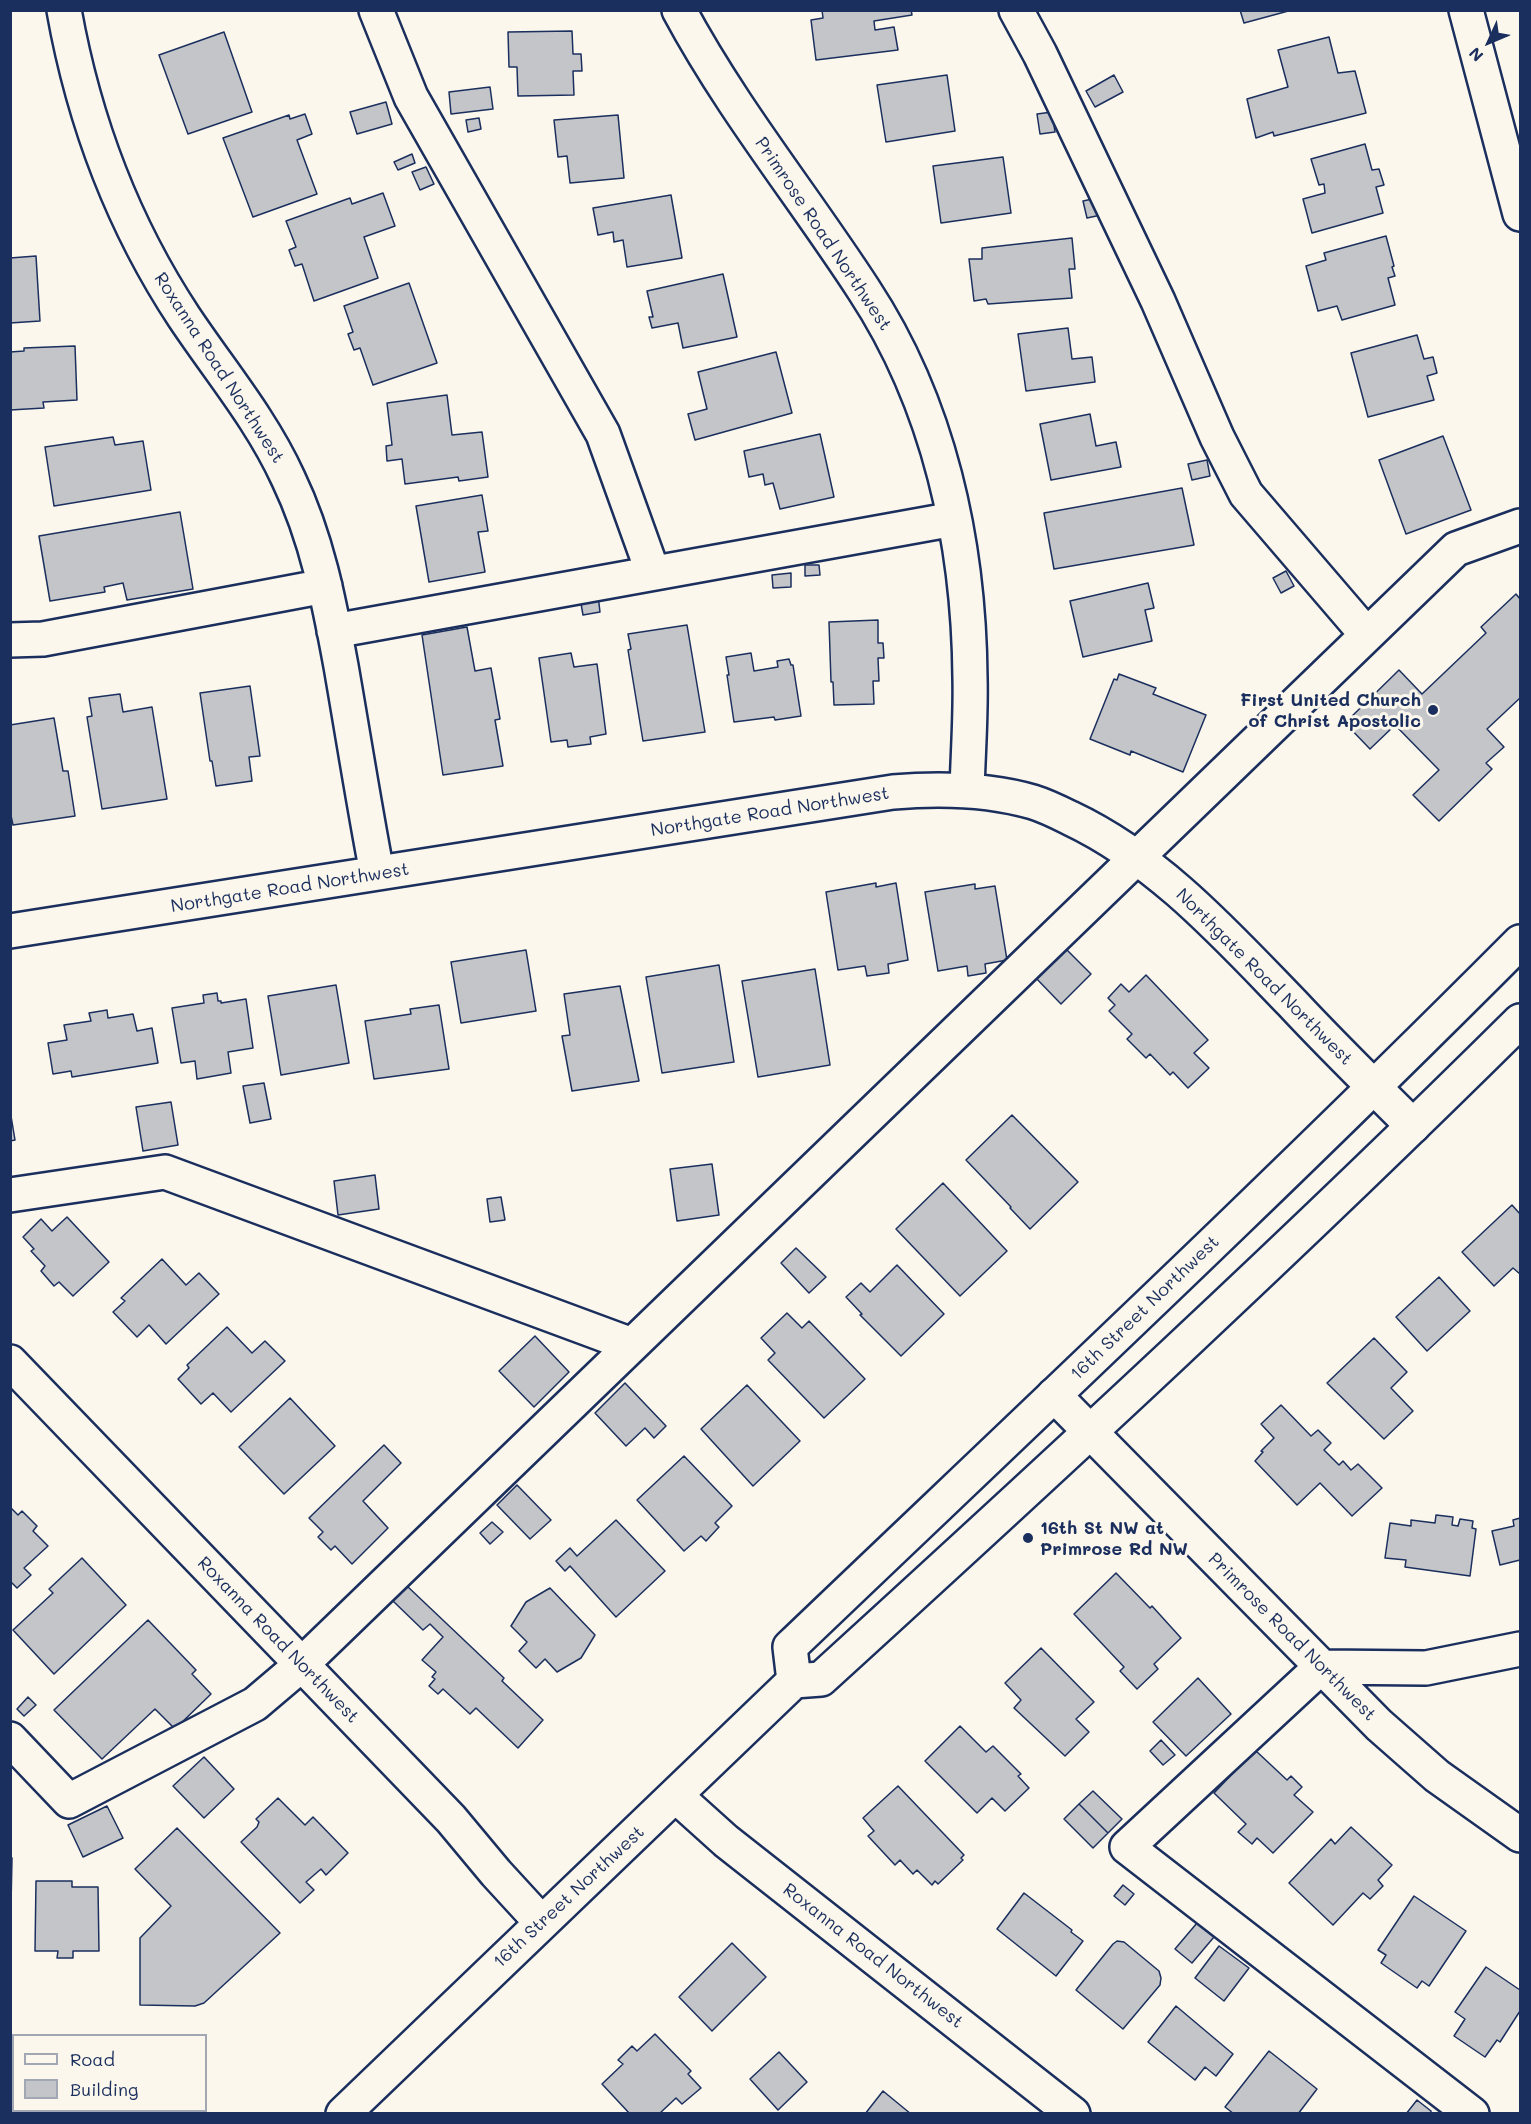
<!DOCTYPE html>
<html>
<head>
<meta charset="utf-8">
<style>
	body { margin:0 }
	#map { position:relative; width:1531px; height:2124px; overflow:hidden; background:#fbf7ec; font-family:Mali,sans-serif }
	canvas { display:block }
	.frame { position:absolute; inset:0; border:12px solid #1b2f5e; pointer-events:none }
	.legend { position:absolute; left:12px; top:2034px; width:195px; height:78px; box-sizing:border-box; background:#fbf7ec; border:2px solid #a1a7b3; margin:0; padding:8px 10px; list-style:none; font-size:18px; color:#1b2f5e }
	.legend li { display:flex; align-items:center; gap:12px; height:30px }
	.legend b { width:30px; border:2px solid #a1a7b3 }
	.north { position:absolute; left:1459px; top:12px; width:60px; height:60px; -webkit-text-stroke:4px #fbf7ec; paint-order:stroke; rotate:226deg; font-size:16px; font-weight:700; line-height:24px; text-align:center; color:#1b2f5e }
	.north::after { content:''; display:block; margin:auto; width:21px; height:27px; background:#1b2f5e; clip-path:polygon(50% 0,100% 100%,50% 72%,0 100%) }
</style>
</head>
<body>
<div id="map">
<canvas width="1531" height="2124"></canvas>
<div class="frame"></div>
<ul class="legend">
<li><b style="height:8px;background:#fbf7ec"></b>Road</li>
<li><b style="height:16px;background:#c3c5c9"></b>Building</li>
</ul>
<div class="north">N</div>
</div>
<script>
const ctx = document.querySelector('canvas').getContext('2d');
ctx.lineJoin = 'round';
function fill(path, color) {
  ctx.fillStyle = color;
  ctx.fill(path, 'evenodd');
}
function strokePath(path, color, width, dash) {
  ctx.strokeStyle = color;
  ctx.lineWidth = width;
  ctx.lineCap = dash ? 'butt' : 'round';
  ctx.setLineDash(dash || []);
  ctx.stroke(path);
}
function drawText(font, color, halo, rows, align = 'center') {
  ctx.font = font + ' Mali,sans-serif';
  ctx.lineWidth = 6;
  ctx.setLineDash([]);
  ctx.textBaseline = 'middle';
  ctx.strokeStyle = halo;
  ctx.fillStyle = color;
  for (const [text, x, y, turn = 0] of rows) {
    ctx.save();
    ctx.translate(x, y);
    ctx.rotate((+turn || 0) * Math.PI / 180);
    ctx.textAlign = isNaN(turn) ? turn : align;
    if (halo) ctx.strokeText(text, 0, 0);
    ctx.fillText(text, 0, 0);
    ctx.restore();
  }
}
const building = new Path2D(`
	M822 10H911L912 15 874 21 875 30 894 27 898 50 816 60 811 20 823 18Z
	M1240 10H1292L1244 23Z
	M572 31 573 54H581L582 71H573L574 95 518 96 517 67H509L508 32Z
	M224 32 252 112 188 134 159 55Z
	M1329 37 1338 73 1355 71 1366 113 1274 136 1273 132 1256 138 1247 99 1288 87 1278 50Z
	M947 75 955 131 886 142 877 85Z
	M1114 75 1123 92 1095 107 1086 91Z
	M490 87 493 109 451 114 449 92Z
	M386 102 392 124 357 134 350 112Z
	M1052 112 1055 132 1040 134 1037 114Z
	M305 114 312 134 297 140 317 194 253 217 223 138 289 115 290 119Z
	M618 115 624 178 570 183 567 156 558 157 554 120Z
	M479 118 481 129 468 132 466 120Z
	M1365 144 1372 170 1379 169 1384 185 1376 187 1383 213 1312 233 1303 199 1325 193 1324 184 1319 185 1311 159Z
	M412 154 415 163 398 170 394 162Z
	M1003 157 1011 213 941 223 933 166Z
	M426 167 434 184 420 190 412 172Z
	M383 193 395 226 364 237 378 278 314 301 302 264 295 266 289 250 296 247 286 221 350 198 352 204Z
	M671 195 682 258 627 267 623 240 614 242 613 232 598 235 593 208Z
	M1097 198 1101 215 1087 218 1083 201Z
	M1386 236 1394 266 1392 267 1395 276 1388 278 1395 305 1342 320 1337 306 1318 311 1306 266 1326 260 1324 253Z
	M1072 238 1075 269H1069L1072 298 988 304 986 299 974 301 969 259H982V248Z
	M36 256 40 321 10 323V258Z
	M723 274 737 337 683 348 678 323 652 328 649 317H653L647 291Z
	M409 283 437 363 373 385 360 348 354 350 348 334 353 332 344 306Z
	M1068 328 1072 359 1092 357 1095 382 1026 391 1018 334Z
	M1417 335 1424 359 1433 357 1437 373 1427 376 1434 400 1368 417 1351 353Z
	M75 346 77 400 43 402 44 408 10 410V352L24 351V348Z
	M776 352 792 413 695 440 688 414 707 409 698 372Z
	M447 395 452 435 482 432 488 477 459 481 458 477 405 484 402 459 387 461 386 446 392 445 387 403Z
	M1090 414 1096 446 1116 442 1121 467 1051 480 1040 424Z
	M820 434 834 497 780 509 773 483 765 485 763 474 749 477 744 451Z
	M1443 436 1471 510 1406 534 1379 460Z
	M113 437 115 445 143 441 151 490 54 506 45 447Z
	M1207 460 1210 476 1192 480 1188 464Z
	M1182 488 1194 545 1054 569 1044 513Z
	M482 495 488 531 478 532 485 572 429 582 416 506Z
	M180 512 193 589 127 600 123 583 104 587 105 592 50 601 39 536Z
	M805 565H819L820 575 805 576Z
	M1286 571 1294 586 1281 593 1273 578Z
	M791 573V587L773 588 772 575Z
	M1148 583 1154 608 1145 610 1152 641 1083 657 1070 601Z
	M1516 594 1520 599V698L1487 729 1504 747 1486 763 1492 769 1439 821 1413 795 1439 770 1395 725 1370 749 1345 723 1399 670 1422 694 1486 633 1481 627Z
	M598 595 600 612 583 615 580 598Z
	M878 620V643H883L884 658H878L879 681H873L874 704 834 705 833 682H831L829 622Z
	M687 625 705 732 643 741 628 650 631 649 628 634Z
	M467 627 475 671 491 668 500 719 495 720 503 766 443 775 422 635Z
	M571 653 574 667 597 664 606 734 590 737 591 744 568 747 567 740 551 742 539 658Z
	M751 653 754 671 778 667 777 661 789 659 791 665H793L801 716 775 720 774 717 734 722 727 675H729L726 657Z
	M1119 674 1156 688 1153 694 1206 715 1183 772 1131 751 1130 755 1090 739 1114 679 1117 680Z
	M250 686 260 756 249 757 252 781 216 786 212 761H210L200 693Z
	M120 694 123 712 152 707 167 799 102 809 87 717 92 716 89 698Z
	M54 718 63 771H68L75 816 13 825 10 811V725Z
	M876 883V887L896 883 908 960 888 964 889 973 867 976 865 966 838 970 826 892Z
	M975 884V889L995 886 1007 960 985 964 986 973 968 976 967 966 938 971 925 892Z
	M1064 947 1091 974 1061 1004 1034 976Z
	M526 950 536 1011 461 1023 451 962Z
	M719 965 734 1062 662 1073 646 977Z
	M815 969 830 1065 758 1077 742 981Z
	M1146 975 1208 1040 1194 1053 1209 1068 1188 1088 1173 1072 1170 1075 1150 1054 1146 1058 1127 1039 1132 1034 1109 1011 1115 1005 1108 998 1121 984 1129 992Z
	M336 985 349 1063 281 1075 268 996Z
	M620 986 639 1081 572 1091 562 1036 570 1035 564 994Z
	M217 993 218 1001H221V1003L246 999 253 1048 228 1052 231 1073 197 1079 195 1061 181 1063 172 1008 204 1003 203 995Z
	M439 1005 449 1069 374 1079 365 1021 411 1014 410 1009Z
	M107 1010 108 1018 133 1014 137 1031 152 1028 158 1063 72 1077 71 1071 53 1074 48 1043 67 1040 64 1025 91 1021 89 1013Z
	M264 1083 271 1119 250 1123 243 1086Z
	M171 1102 178 1145 143 1151 136 1107Z
	M10 1110 15 1140 10 1141Z
	M1012 1115 1078 1182 1030 1229 1010 1208 1011 1207 966 1160Z
	M712 1164 719 1215 677 1221 670 1169Z
	M375 1175 379 1209 338 1215 334 1181Z
	M943 1183 1007 1251 960 1296 896 1229Z
	M501 1197 505 1220 490 1222 487 1199Z
	M1512 1205 1520 1214V1274L1513 1268 1494 1286 1462 1252Z
	M67 1217 109 1262 73 1296 59 1282 54 1286 41 1271 45 1266 31 1251 34 1249 23 1237 41 1219 52 1231Z
	M796 1248 826 1277 809 1293 781 1263Z
	M162 1259 186 1285 199 1273 219 1294 166 1344 149 1325 137 1337 113 1312 125 1301 121 1298Z
	M897 1265 944 1314 901 1356 860 1315 862 1314 846 1297 861 1283 870 1292Z
	M1439 1277 1470 1311 1427 1351 1396 1317Z
	M787 1313 802 1328 809 1321 865 1379 824 1418 768 1360 775 1353 761 1338Z
	M227 1327 252 1353 265 1341 285 1361 231 1412 213 1393 201 1404 178 1379 189 1368 187 1365Z
	M535 1336 569 1372 534 1407 499 1371Z
	M1374 1338 1407 1372 1391 1388 1413 1411 1384 1439 1327 1383Z
	M625 1383 666 1426 654 1438 645 1428 626 1446 595 1413Z
	M747 1385 800 1441 753 1486 701 1429Z
	M290 1398 335 1446 284 1494 239 1447Z
	M1281 1405 1311 1436 1318 1430 1331 1443 1324 1450 1339 1465 1343 1461 1351 1470 1358 1464 1382 1488 1352 1516 1320 1483 1297 1505 1255 1461 1263 1452 1261 1451 1274 1438 1261 1424Z
	M384 1445 401 1463 363 1501 388 1528 352 1564 335 1546 331 1550 318 1537 323 1532 309 1518Z
	M684 1456 732 1506 715 1523 719 1527 706 1541 701 1536 684 1551 637 1500Z
	M517 1485 551 1520 530 1539 497 1505Z
	M10 1507 18 1515 22 1511 37 1526 33 1531 48 1546 24 1568 31 1575 17 1588 10 1581Z
	M1436 1515 1453 1517 1452 1525 1458 1526 1460 1519 1473 1521 1472 1528 1476 1529 1470 1576 1405 1567 1406 1560 1385 1558 1390 1523 1411 1526V1520L1435 1523Z
	M1520 1518V1562V1560L1500 1565 1492 1531 1514 1526 1513 1520Z
	M616 1520 665 1571 616 1617 570 1566 565 1571 556 1561 570 1548 577 1556Z
	M492 1522 503 1532 490 1544 480 1533Z
	M82 1558 126 1605 54 1674 13 1630 53 1593 49 1589Z
	M1116 1573 1150 1608 1152 1606 1181 1638 1154 1664 1158 1669 1137 1689 1120 1671 1124 1667 1074 1614Z
	M407 1586 504 1678 502 1681 543 1720 518 1748 476 1708 470 1714 443 1689 438 1694 429 1686 435 1679 432 1677 436 1672 422 1660 443 1637 430 1624 423 1630 393 1601Z
	M550 1588 595 1635 581 1658 557 1672 545 1659 536 1668 519 1651 527 1642 511 1626 526 1602Z
	M148 1620 196 1670 192 1674 211 1694 175 1729 155 1709 102 1759 54 1710Z
	M1041 1648 1094 1702 1076 1719 1089 1732 1065 1756 1014 1708 1021 1700 1005 1683Z
	M1198 1678 1231 1714 1186 1756 1153 1722Z
	M28 1697 36 1705 24 1716 17 1709Z
	M960 1726 986 1752 993 1746 1021 1774 1018 1776 1029 1788 1005 1811 992 1798 977 1813 925 1761Z
	M1161 1740 1175 1755 1163 1765 1150 1751Z
	M1255 1750 1287 1780 1291 1776 1302 1787 1294 1795 1313 1812 1273 1853 1257 1838 1252 1844 1238 1832 1246 1824 1214 1793Z
	M204 1757 234 1789 204 1818 173 1786Z
	M898 1786 964 1855 961 1858 963 1860 938 1884 935 1881 932 1885 917 1870 913 1874 900 1860 895 1865 868 1836 874 1831 863 1818Z
	M1093 1791 1122 1819 1108 1833 1079 1804Z
	M278 1798 305 1825 313 1817 348 1853 326 1875 321 1869 306 1882 314 1890 300 1903 241 1842 257 1827 259 1822 256 1819Z
	M1079 1804 1108 1833 1093 1848 1064 1819Z
	M107 1806 123 1838 83 1857 68 1825Z
	M1351 1827 1392 1865 1378 1880 1383 1886 1370 1899 1363 1893 1333 1925 1289 1883 1331 1839 1335 1844Z
	M177 1828 280 1933 204 2003 195 2006 140 2005V1938L171 1906 135 1869Z
	M10 1857 12 1858 11 1906H10Z
	M36 1881H72V1887H98L99 1951H73V1958H57L58 1951H35Z
	M1123 1885 1134 1894 1125 1905 1114 1896Z
	M1024 1893 1072 1930 1071 1932 1083 1941 1056 1976 997 1929Z
	M1414 1896 1466 1931 1429 1986 1422 1981 1417 1988 1381 1963 1386 1955 1378 1950Z
	M1197 1923 1214 1937 1192 1963 1175 1949Z
	M1117 1941 1124 1942 1159 1971 1161 1978 1160 1985 1123 2029 1076 1990 1113 1944Z
	M732 1943 766 1977 712 2031 679 1997Z
	M1219 1946 1249 1968 1224 2001 1195 1978Z
	M1486 1967 1520 1990V2011L1500 2042 1497 2040 1485 2057 1454 2036 1465 2019 1455 2012Z
	M1176 2006 1233 2054 1216 2076 1205 2067 1195 2080 1148 2042Z
	M655 2034 691 2071 688 2074 701 2088 682 2104 676 2098 659 2114H630L602 2084 623 2064 618 2060 632 2046 637 2051Z
	M1269 2051 1317 2089 1298 2114H1234L1225 2107Z
	M779 2052 807 2082 778 2110 750 2079Z
	M883 2091 911 2114H865Z
	M1417 2100 1431 2111V2114H1406Z`);
fill(building, '#c3c5c9');
strokePath(building, '#1b2f5e', 1.5);
const minor = new Path2D(`
	M64 10C84 122 122 223 184 317 220 371 261 419 288 478 317 538 329 601 341 666 353 735 364 805 377 873
	M376 10 411 97 603 434 653 573
	M679 10C732 109 803 196 864 290 939 404 969 542 970 678 971 715 968 753 967 791
	M1016 10 1040 54 1158 301 1217 437 1246 494 1367 635
	M1466 10 1520 214
	M334 631 954 519
	M10 640 43 639 325 586
	M10 931 893 792C940 788 988 789 1033 802 1046 806 1058 812 1070 818 1159 860 1225 934 1292 1003 1331 1045 1372 1085 1413 1126
	M10 1195 165 1172 632 1345
	M10 1362 451 1819 496 1873 541 1922
	M1054 1395 1379 1725 1437 1776 1520 1835
	M1321 1667 1127 1847 1472 2114
	M1321 1667 1426 1668 1520 1649
	M10 1739 69 1801 255 1704 301 1665 1456 549 1520 526
	M676 1796 726 1841 1073 2114
	M10 2101 14 2104`);
const major = new Path2D(`
	M794 1681 790 1647C1035 1413 1281 1182 1520 942
	M343 2114 794 1681 821 1679C1058 1463 1293 1246 1520 1021`);
strokePath(minor, '#1b2f5e', 38);
strokePath(major, '#1b2f5e', 38);
strokePath(minor, '#fbf7ec', 33);
strokePath(major, '#fbf7ec', 33);
for (const [x, y, r, color] of [
	[1433,710,6,"#1b2f5e"],
	[1028,1538,6,"#1b2f5e"]
]) {
  const dot = new Path2D();
  dot.arc(x, y, r, 0, 2 * Math.PI);
  ctx.fillStyle = color;
  ctx.fill(dot);
  strokePath(dot, '#fbf7ec', 2);
}
drawText('18px', '#1b2f5e', '#fbf7ec', [
	["Primrose Road Northwest",823,234,56],
	["Roxanna Road Northwest",219,368,57],
	["Northgate Road Northwest",770,812,-9],
	["Northgate Road Northwest",290,888,-9],
	["Northgate Road Northwest",1264,977,45],
	["16th Street Northwest",1145,1308,-44],
	["Primrose Road Northwest",1292,1637,45],
	["Roxanna Road Northwest",278,1640,46],
	["16th Street Northwest",569,1897,-43],
	["Roxanna Road Northwest",873,1956,38]
]);
drawText('bold 18px', '#1b2f5e', '#fbf7ec', [
	["First United Church",1421,700],
	["of Christ Apostolic",1421,721],
	["16th St NW at",1040,1528,"left"],
	["Primrose Rd NW",1040,1549,"left"]
], 'right');
</script>
</body>
</html>
